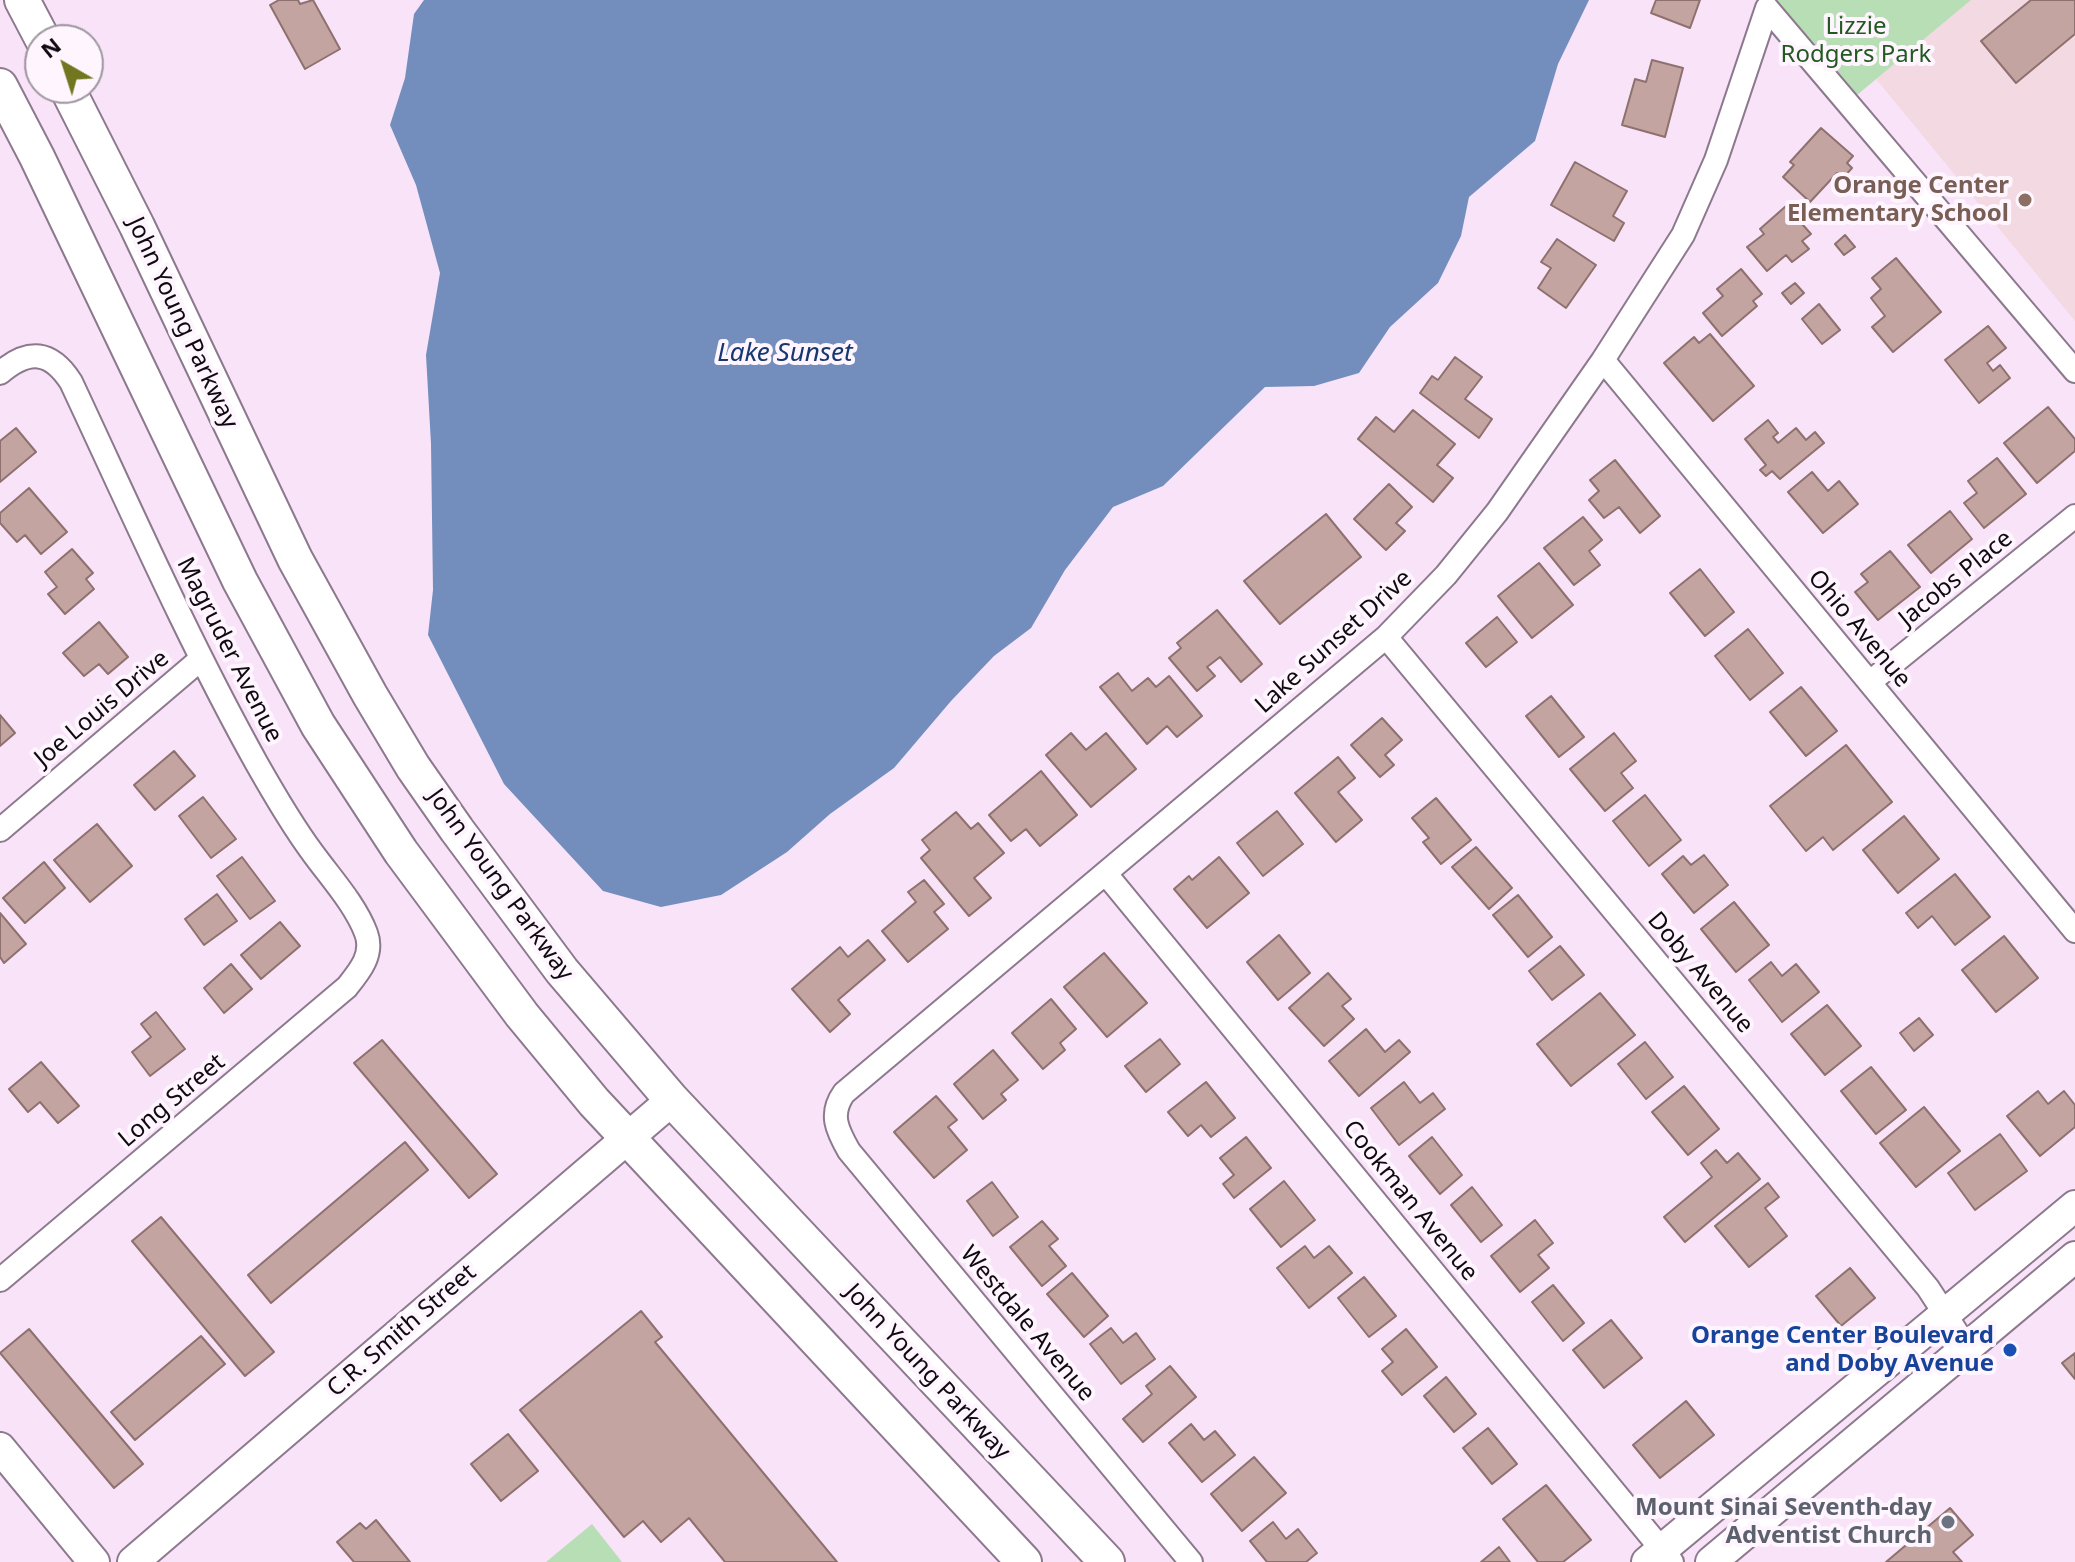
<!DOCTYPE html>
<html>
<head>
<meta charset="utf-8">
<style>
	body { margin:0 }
	#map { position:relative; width:2075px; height:1562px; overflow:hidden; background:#f8e3f9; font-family:"Noto Sans",sans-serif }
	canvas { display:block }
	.north { position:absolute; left:24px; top:24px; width:80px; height:80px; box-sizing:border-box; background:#fef5fe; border:2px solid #9e979f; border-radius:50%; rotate:321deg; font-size:22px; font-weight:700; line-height:32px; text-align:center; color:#0f0910 }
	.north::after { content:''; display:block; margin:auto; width:28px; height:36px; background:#72771f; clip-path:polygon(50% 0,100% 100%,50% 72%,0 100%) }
</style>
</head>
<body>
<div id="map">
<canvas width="2075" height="1562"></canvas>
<div class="north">N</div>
</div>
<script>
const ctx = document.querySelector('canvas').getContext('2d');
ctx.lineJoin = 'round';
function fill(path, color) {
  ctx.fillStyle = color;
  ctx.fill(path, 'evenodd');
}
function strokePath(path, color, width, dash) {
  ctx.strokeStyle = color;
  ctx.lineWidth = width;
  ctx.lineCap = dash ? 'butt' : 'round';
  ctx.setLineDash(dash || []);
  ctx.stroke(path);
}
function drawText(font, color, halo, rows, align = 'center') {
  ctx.font = font + ' "Noto Sans",sans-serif';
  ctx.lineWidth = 8;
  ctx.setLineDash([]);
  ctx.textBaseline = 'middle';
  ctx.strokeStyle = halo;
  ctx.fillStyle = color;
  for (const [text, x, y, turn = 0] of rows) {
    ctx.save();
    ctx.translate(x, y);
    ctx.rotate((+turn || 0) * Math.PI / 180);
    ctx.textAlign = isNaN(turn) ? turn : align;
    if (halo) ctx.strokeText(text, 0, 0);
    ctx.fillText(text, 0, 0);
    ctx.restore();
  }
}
fill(new Path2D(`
	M1971 0H2075V321L1876 79Z`), '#f3d9e1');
fill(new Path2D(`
	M1768 0H1971L1851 100Z
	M592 1524 622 1562H546Z`), '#b8deb5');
fill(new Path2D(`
	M424 0H1589L1558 64 1535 141 1469 197 1461 236 1438 283 1390 327 1359 373 1314 386 1265 387 1163 486 1113 507 1065 570 1031 628 994 656 951 701 894 768 830 814 787 852 721 895 661 907 603 891 504 784 428 635 433 590 431 444 426 355 440 273 416 185 390 125 405 78 414 14Z`), '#738ebc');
const building = new Path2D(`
	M279 0H298L300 4 313 0 340 49 305 69 270 5Z
	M1656 0H1700L1690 28 1651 13Z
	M2031 0H2075V34L2016 83 1981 41Z
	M1652 60 1683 68 1665 137 1622 125 1635 79 1646 82Z
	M1821 128 1853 156 1847 163 1852 168 1843 178 1837 173 1810 202 1783 177 1794 165 1790 162Z
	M1575 162 1627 191 1613 216 1624 223 1614 241 1551 205Z
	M1786 206 1811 234 1802 241 1809 249 1792 262 1786 255 1767 271 1747 247 1764 234 1760 229Z
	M1845 235 1855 247 1844 255 1835 244Z
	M1557 239 1596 265 1566 308 1538 288 1551 268 1541 262Z
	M1896 258 1941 312 1893 352 1872 327 1885 316 1871 298 1881 289 1872 278Z
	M1741 269 1762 294 1753 301 1757 306 1722 336 1703 313 1723 296 1717 289Z
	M1795 283 1804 293 1791 304 1782 293Z
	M1819 304 1840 330 1822 344 1802 319Z
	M1988 326 2006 348 1987 363 1993 371 2000 365 2010 378 1979 403 1945 360Z
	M1710 334 1754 386 1713 421 1664 363 1694 337 1699 343Z
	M1455 357 1482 377 1465 399 1492 419 1479 438 1420 393 1432 376 1438 380Z
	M2048 407 2075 439V451L2037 483 2004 443Z
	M1413 410 1455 444 1437 465 1453 478 1433 502 1358 439 1376 417 1394 432Z
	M1768 420 1778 433 1773 437 1778 443 1796 428 1806 440 1815 432 1824 443 1780 479 1772 471 1766 476 1760 470 1766 465 1745 439Z
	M16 428 36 452 0 482V441Z
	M1997 458 2026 494 1984 528 1964 503 1977 493 1968 481Z
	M1615 460 1660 516 1640 533 1619 507 1604 518 1589 500 1599 491 1590 480Z
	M1812 472 1828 491 1839 481 1858 504 1823 533 1788 492Z
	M1389 484 1412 507 1396 523 1405 531 1386 550 1354 519Z
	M29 488 67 532 41 554 25 535 17 542 0 523V513Z
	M1950 511 1972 539 1931 573 1908 545Z
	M1326 514 1361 557 1280 624 1244 581Z
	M1583 517 1602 540 1589 551 1600 565 1574 585 1544 548Z
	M72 549 93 573 86 579 94 589 65 614 48 594 57 587 45 572Z
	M1890 551 1920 587 1878 620 1855 592 1868 582 1861 574Z
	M1539 563 1573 605 1532 638 1498 596Z
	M1700 569 1734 612 1705 636 1670 593Z
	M1217 610 1262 664 1241 682 1220 657 1207 667 1215 676 1197 691 1169 658 1181 648 1177 643Z
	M1497 617 1517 642 1486 667 1466 643Z
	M99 622 128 657 108 674 99 664 84 676 63 653Z
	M1748 629 1783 673 1750 700 1715 656Z
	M1118 673 1132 691 1148 678 1156 687 1169 676 1202 716 1177 737 1167 726 1147 744 1100 687Z
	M1801 687 1837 731 1806 756 1770 712Z
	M1551 696 1584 737 1559 757 1526 716Z
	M0 715 15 733 0 746Z
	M1382 718 1402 740 1385 755 1394 765 1380 777 1351 745Z
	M1071 733 1086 750 1106 733 1136 769 1091 807 1046 755Z
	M1614 733 1636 761 1621 773 1633 788 1605 811 1570 769Z
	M1846 745 1892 802 1833 850 1823 837 1806 851 1770 806Z
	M174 751 195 776 155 810 134 785Z
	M1338 757 1355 778 1338 792 1362 820 1336 842 1295 793Z
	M1041 771 1077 815 1040 846 1026 829 1011 841 989 815Z
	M1645 795 1681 840 1649 866 1613 821Z
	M203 797 236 839 211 858 179 816Z
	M1436 798 1471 840 1441 864 1423 842 1429 838 1412 818Z
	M1277 811 1303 844 1263 876 1237 843Z
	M956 812 971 829 978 823 1004 853 974 878 991 898 969 916 921 858 930 850 922 840Z
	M1904 816 1939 859 1898 893 1863 850Z
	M97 824 132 866 90 902 54 860Z
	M1476 847 1512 888 1489 909 1452 867Z
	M1704 855 1728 885 1694 913 1662 874 1683 856 1691 865Z
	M242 857 275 901 250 919 217 876Z
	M1219 857 1249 893 1207 928 1174 889 1189 876 1192 880Z
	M44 862 65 888 25 923 3 898Z
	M1955 874 1990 917 1955 945 1932 916 1918 928 1906 913Z
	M924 880 944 904 934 912 948 929 908 962 882 931 916 902 908 892Z
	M217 894 237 921 204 945 185 919Z
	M1518 895 1552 937 1528 957 1493 915Z
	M1734 902 1769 945 1736 972 1701 929Z
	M0 913 26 944 4 963 0 957Z
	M280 922 300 946 261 979 241 955Z
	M1279 935 1310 973 1278 1000 1247 962Z
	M2004 936 2038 978 1996 1012 1962 970Z
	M868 940 885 960 838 1000 850 1014 830 1032 792 989 840 947 848 957Z
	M1560 946 1584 975 1552 1000 1529 971Z
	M1104 953 1147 1003 1107 1037 1064 987Z
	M1771 962 1782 976 1796 964 1819 992 1782 1022 1749 980Z
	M231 964 252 989 224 1013 204 988Z
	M1328 973 1351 999 1342 1006 1354 1019 1324 1046 1289 1008Z
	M1600 993 1635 1035 1571 1086 1537 1044Z
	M1051 999 1076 1029 1060 1043 1065 1050 1043 1069 1012 1033Z
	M1827 1005 1861 1046 1825 1075 1791 1034Z
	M156 1012 185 1049 150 1076 132 1052 151 1037 141 1024Z
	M1919 1018 1933 1035 1914 1051 1900 1033Z
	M1366 1029 1385 1052 1399 1040 1410 1052 1359 1096 1329 1061Z
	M1160 1039 1180 1064 1146 1092 1125 1066Z
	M382 1040 497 1174 469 1198 354 1063Z
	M1645 1042 1673 1077 1646 1099 1618 1064Z
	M993 1050 1018 1080 1001 1094 1006 1100 983 1119 954 1084Z
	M41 1062 79 1106 58 1123 40 1102 28 1112 9 1089Z
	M1871 1067 1906 1110 1876 1134 1841 1091Z
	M1206 1082 1235 1118 1211 1137 1201 1125 1188 1136 1168 1112Z
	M1404 1082 1420 1103 1433 1093 1445 1109 1399 1145 1371 1108Z
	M1684 1086 1719 1129 1688 1155 1652 1112Z
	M2038 1091 2048 1104 2064 1091 2075 1105V1127L2040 1156 2007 1116Z
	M936 1096 957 1120 948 1127 967 1150 934 1178 894 1132Z
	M1924 1107 1960 1151 1916 1187 1880 1143Z
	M2000 1134 2027 1171 1975 1210 1948 1173Z
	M1246 1137 1271 1168 1234 1198 1223 1184 1234 1175 1220 1158Z
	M1432 1137 1462 1175 1440 1194 1409 1156Z
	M405 1142 428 1170 271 1303 248 1275Z
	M1716 1150 1727 1163 1738 1153 1760 1179 1685 1242 1664 1217 1712 1177 1701 1163Z
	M1284 1181 1315 1220 1281 1247 1250 1209Z
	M992 1182 1018 1217 993 1236 967 1201Z
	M1768 1183 1779 1197 1765 1208 1787 1236 1749 1267 1715 1226Z
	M1472 1187 1502 1225 1481 1242 1451 1205Z
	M161 1217 274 1352 245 1376 132 1241Z
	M1535 1220 1553 1243 1538 1255 1549 1268 1520 1292 1491 1256Z
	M1042 1221 1058 1239 1049 1246 1066 1266 1042 1286 1010 1247Z
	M1305 1246 1314 1258 1329 1246 1352 1273 1309 1308 1277 1268Z
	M1850 1268 1875 1298 1841 1326 1816 1296Z
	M1072 1273 1108 1316 1084 1337 1047 1294Z
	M1364 1277 1396 1316 1369 1337 1338 1298Z
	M1553 1285 1584 1323 1563 1341 1532 1302Z
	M641 1311 662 1337 655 1342 837 1562H725L689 1518 661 1542 643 1521 624 1537 520 1410Z
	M1611 1320 1642 1358 1604 1388 1573 1350Z
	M1111 1328 1123 1343 1136 1333 1155 1359 1121 1384 1090 1344Z
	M29 1329 143 1464 114 1488 0 1353Z
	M1406 1329 1437 1367 1402 1395 1382 1371 1393 1362 1382 1349Z
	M201 1336 225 1364 135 1440 111 1412Z
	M2075 1353V1379L2062 1363Z
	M1170 1366 1196 1397 1143 1442 1123 1419 1152 1394 1146 1386Z
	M1446 1377 1476 1414 1454 1432 1424 1396Z
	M1686 1401 1714 1435 1660 1478 1633 1445Z
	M1191 1424 1204 1440 1215 1431 1235 1455 1202 1482 1169 1443Z
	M1488 1428 1517 1464 1492 1484 1463 1448Z
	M508 1434 538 1471 501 1501 471 1464Z
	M1254 1457 1286 1493 1242 1531 1211 1494Z
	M1546 1485 1591 1540 1563 1562H1538L1503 1519Z
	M1950 1508 1973 1535 1953 1552 1962 1562H1886Z
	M376 1520 410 1562H354L337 1542 360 1523 366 1529Z
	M1273 1522 1286 1539 1298 1529 1317 1553 1306 1562H1267L1250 1541Z
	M1499 1547 1510 1562H1481Z`);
fill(building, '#c3a4a1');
strokePath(building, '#8e716e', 2);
const street = new Path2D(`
	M1767 8 2075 371
	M1603 360 2075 931
	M0 373C29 348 51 351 71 382 131 510 188 640 257 764 274 794 292 825 312 852 330 877 355 904 366 933 374 954 360 971 347 987L0 1280
	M1386 637 1928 1288 1967 1348
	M1870 682 2075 516
	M0 830 201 659
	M1106 874 1672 1562
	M1191 1562 849 1151C837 1130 829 1114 844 1093L1386 637 1446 575 1497 512 1603 360 1683 235 1716 160 1767 8`);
const secondary = new Path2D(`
	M0 1448 94 1562
	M133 1562 672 1100
	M1647 1562 2075 1206
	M1711 1562 2075 1257`);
const primary = new Path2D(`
	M22 0 43 40
	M0 86 37 157 240 581 318 725 401 852 522 1015 594 1102 1024 1562
	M67 88 137 226 295 559 370 695 413 767 457 830 562 971 672 1100 1107 1562`);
strokePath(street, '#8d798d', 26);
strokePath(secondary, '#8d798d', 34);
strokePath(primary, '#8d798d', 38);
strokePath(street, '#fff', 22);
strokePath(secondary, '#fff', 30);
strokePath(primary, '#fff', 34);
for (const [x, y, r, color] of [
	[2025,200,8,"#8d6e63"],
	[2010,1350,8,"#1a4fb4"],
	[1948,1522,8,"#6b7280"]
]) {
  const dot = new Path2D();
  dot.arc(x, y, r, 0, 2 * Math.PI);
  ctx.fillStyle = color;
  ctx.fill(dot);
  strokePath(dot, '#fef5fe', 3);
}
drawText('24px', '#215920', '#fef5fe', [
	["Lizzie",1856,27],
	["Rodgers Park",1856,55]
]);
drawText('bold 24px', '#785e54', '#fef5fe', [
	["Orange Center",2009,186],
	["Elementary School",2009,214]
], 'right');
drawText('24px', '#0f0910', '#fef5fe', [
	["John Young Parkway",182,323,65],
	["Jacobs Place",1956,579,-39],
	["Ohio Avenue",1859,629,50],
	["Lake Sunset Drive",1334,642,-42],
	["Magruder Avenue",229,650,63],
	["Joe Louis Drive",102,709,-40],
	["John Young Parkway",500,885,54],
	["Doby Avenue",1700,973,50],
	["Long Street",172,1101,-40],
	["Cookman Avenue",1410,1201,51],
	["Westdale Avenue",1027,1324,50],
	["C.R. Smith Street",402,1331,-41],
	["John Young Parkway",927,1372,47]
]);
drawText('bold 24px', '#164399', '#fef5fe', [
	["Orange Center Boulevard",1994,1336],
	["and Doby Avenue",1994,1364]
], 'right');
drawText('bold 24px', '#5b616d', '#fef5fe', [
	["Mount Sinai Seventh-day",1932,1508],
	["Adventist Church",1932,1536]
], 'right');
drawText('italic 26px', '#163870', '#fef5fe', [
	["Lake Sunset",785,354]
]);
</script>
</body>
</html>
